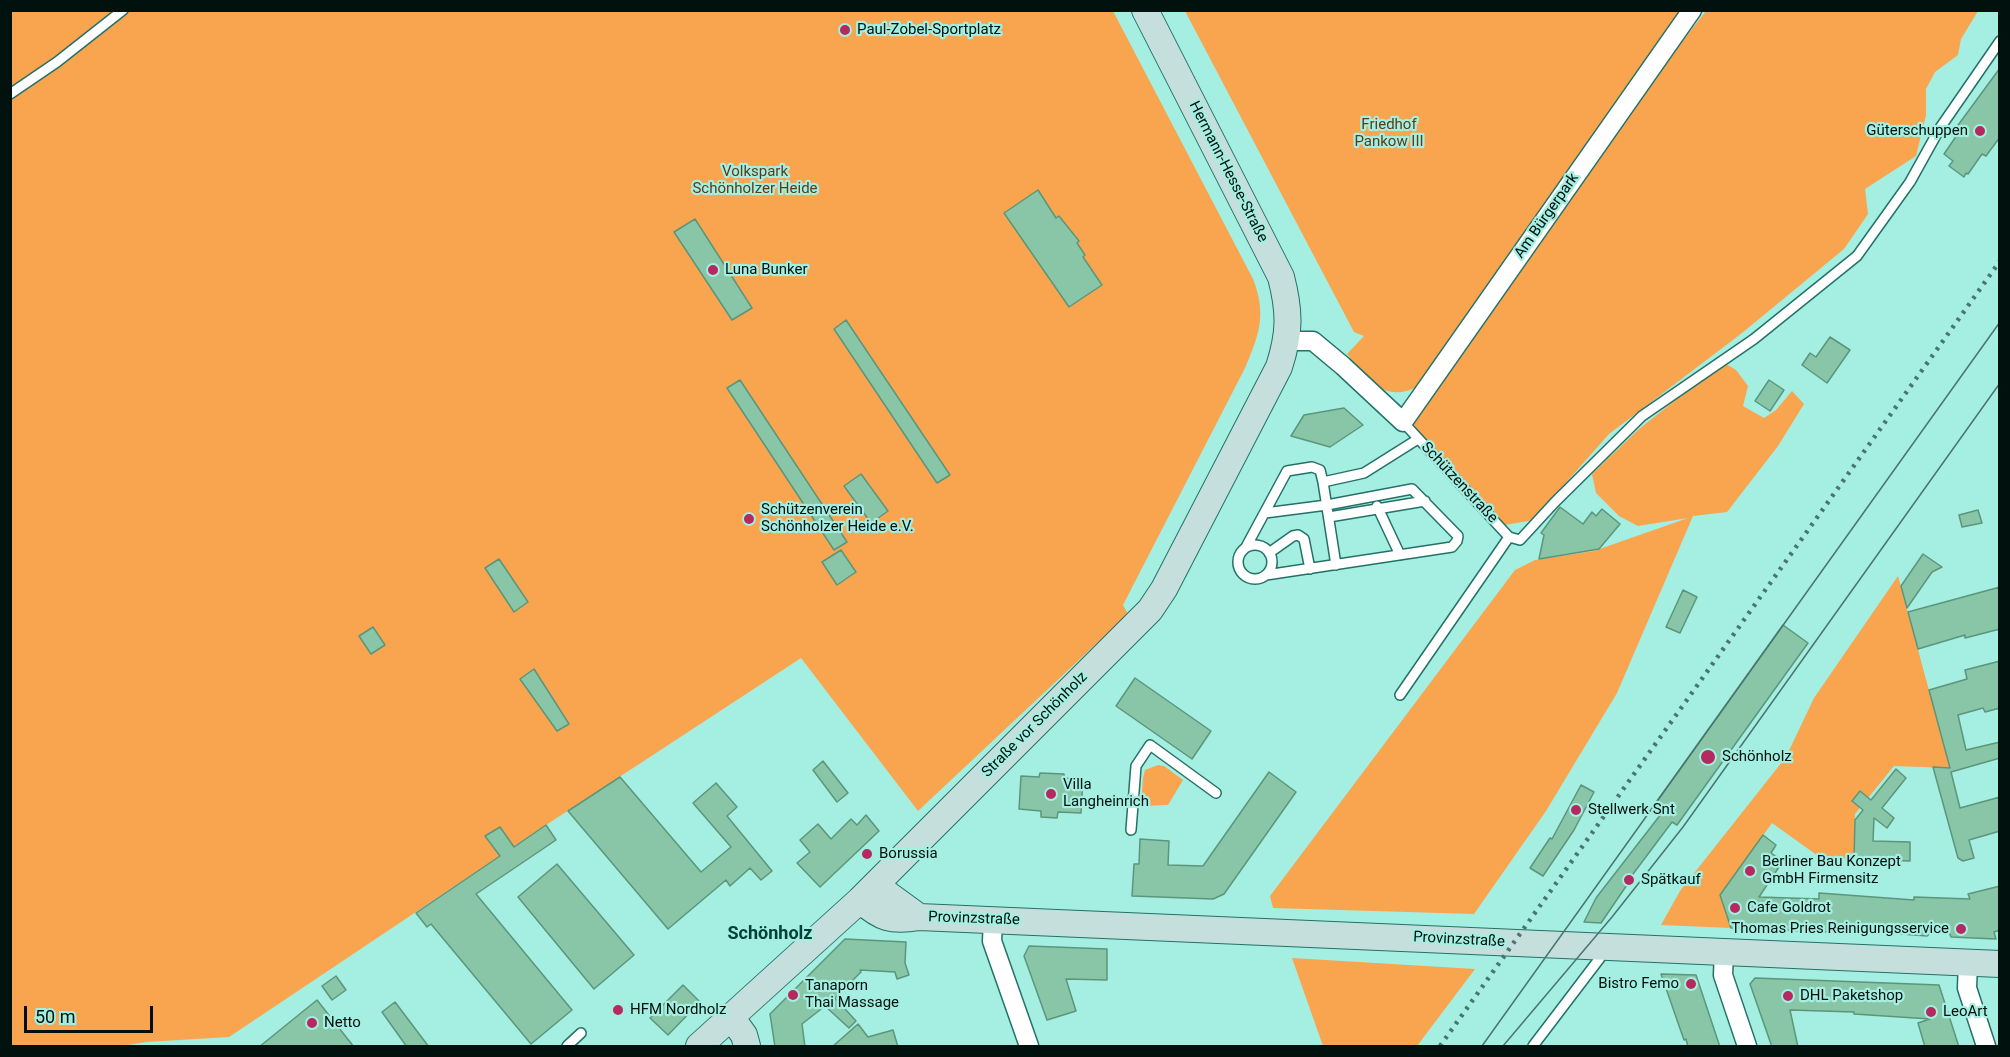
<!DOCTYPE html>
<html>
<head>
<meta charset="utf-8">
<style>
	body { margin:0 }
	#map { position:relative; width:2010px; height:1057px; overflow:hidden; background:#a4eee2; font-family:Roboto,sans-serif }
	canvas { display:block }
	.frame { position:absolute; inset:0; border:12px solid #00110e; pointer-events:none }
	.scale { position:absolute; left:24px; top:1006px; width:129px; height:27px; box-sizing:border-box; border:3px solid #00110e; border-top:0; padding-left:8px; font-size:18px; line-height:21px; white-space:nowrap; color:#00110e; -webkit-text-stroke:4px #a4eee2; paint-order:stroke }
</style>
</head>
<body>
<div id="map">
<canvas width="2010" height="1057"></canvas>
<div class="frame"></div>
<div class="scale">50 m</div>
</div>
<script>
const ctx = document.querySelector('canvas').getContext('2d');
ctx.lineJoin = 'round';
function fill(path, color) {
  ctx.fillStyle = color;
  ctx.fill(path, 'evenodd');
}
function strokePath(path, color, width, dash) {
  ctx.strokeStyle = color;
  ctx.lineWidth = width;
  ctx.lineCap = dash ? 'butt' : 'round';
  ctx.setLineDash(dash || []);
  ctx.stroke(path);
}
function drawText(font, color, halo, rows, align = 'center') {
  ctx.font = font + ' Roboto,sans-serif';
  ctx.lineWidth = 4.5;
  ctx.setLineDash([]);
  ctx.textBaseline = 'middle';
  ctx.strokeStyle = halo;
  ctx.fillStyle = color;
  for (const [text, x, y, turn = 0] of rows) {
    ctx.save();
    ctx.translate(x, y);
    ctx.rotate((+turn || 0) * Math.PI / 180);
    ctx.textAlign = isNaN(turn) ? turn : align;
    if (halo) ctx.strokeText(text, 0, 0);
    ctx.fillText(text, 0, 0);
    ctx.restore();
  }
}
fill(new Path2D(`
	M10 11H1113L1253 279C1267 315 1259 335 1245 368L1123 605 1128 614 918 811 801 658 546 825 229 1037 146 1042 121 1046H11Z
	M1185 11H1683L1421 385C1385 405 1369 380 1347 354L1364 336 1354 332Z
	M1706 11H1978L1961 39 1958 55 1935 72 1926 89V115L1916 156 1865 189 1868 214 1844 249 1742 333 1609 434 1533 520 1505 525 1413 428 1416 411 1623 117Z
	M1726 364 1736 370 1748 386 1743 406 1764 418 1776 410 1792 391 1804 404 1778 446 1727 512 1693 516 1617 693 1546 811 1474 914 1273 908 1270 896 1515 570 1535 560 1594 551 1688 518 1638 526 1619 516 1596 493 1592 474 1639 429 1701 380Z
	M1898 576 1950 768 1894 766 1855 814 1854 859 1821 858 1772 823 1720 895 1731 928 1661 925 1680 891 1786 757 1814 698Z
	M1158 765 1164 766 1183 780 1168 805 1141 806 1143 778 1145 770Z
	M1292 958 1475 969 1417 1046H1323Z`), '#f9a44f');
const building = new Path2D(`
	M2000 68V137L1986 156 1982 154 1968 174 1966 173 1964 177 1949 166 1953 161 1944 154 1957 135 1953 132Z
	M1038 190 1056 218 1059 216 1079 241 1077 243 1085 255 1083 257 1102 285 1069 307 1004 213Z
	M695 219 752 308 732 320 674 232Z
	M846 320 950 475 937 483 834 329Z
	M1830 337 1850 350 1827 383 1802 365 1810 353 1816 357Z
	M740 380 847 542 834 550 727 388Z
	M1769 380 1784 390 1770 411 1755 401Z
	M1344 408 1363 425 1330 447 1291 436 1304 415Z
	M861 474 888 511 871 523 844 486Z
	M1560 507 1583 524 1592 512 1596 516 1602 509 1620 524 1599 549 1539 559 1544 535 1541 533Z
	M1978 510 1982 523 1962 527 1959 515Z
	M841 550 856 572 837 585 822 562Z
	M1923 554 1942 567 1932 572 1907 608 1901 586Z
	M499 559 528 602 514 612 485 568Z
	M2000 587V629L1965 638V635L1918 649 1908 612Z
	M1683 590 1697 597 1680 633 1666 627Z
	M1783 625 1808 643 1677 825 1672 822 1630 878 1631 879 1601 923 1584 922 1596 898 1661 814 1652 808Z
	M373 627 385 645 371 654 359 636Z
	M2000 661V708L1985 712 1983 708 1958 715 1966 750 2000 742V758L1951 772 1960 808 2000 797V831L1969 840 1974 858 1963 861 1958 858 1933 767 1950 768 1929 690 1967 679 1965 670Z
	M534 669 569 724 557 731 520 679Z
	M1135 678 1211 731 1192 759 1116 706Z
	M823 761 848 793 837 802 813 770Z
	M1896 769 1906 778 1882 808 1894 818 1887 828 1874 818 1873 841 1910 842V861L1854 859 1855 820 1863 810 1852 801 1860 791 1871 800Z
	M1269 772 1296 792 1224 894 1213 899 1132 896 1134 864H1139L1140 839 1169 841 1168 865 1203 866Z
	M1040 773 1064 774V778L1083 779 1081 813 1058 812 1057 818 1041 817V811L1019 809 1021 776 1039 777Z
	M620 777 701 872 731 847 693 803 716 783 737 807 727 816 772 871 761 880 750 868 730 886 726 880 668 929 568 811Z
	M1581 785 1594 792 1574 830 1543 876 1530 868 1550 838 1552 839Z
	M866 815 879 831 820 887 797 863 810 852 800 840 818 824 831 839 851 819 857 825Z
	M546 825 556 840 476 894 572 1010 531 1044 431 924 427 927 416 913 500 856 485 836 500 827 514 847Z
	M1763 835 1776 845 1771 853 1783 861 1759 897 1819 899V893L1914 900V897L1970 899 1968 894 2000 886V930L1994 932 1996 939 1951 937 1949 932H1932L1927 936 1876 932V934L1855 933V929L1828 928V932L1731 928 1720 895Z
	M557 864 634 955 594 989 518 897Z
	M845 939 906 942 905 963 909 975 897 979 895 972 860 970 861 972 835 998 856 1021 849 1028 825 1006 802 1024 805 1047H775L770 1014Z
	M1029 946 1107 949V980L1066 979 1076 1011 1047 1020 1024 956Z
	M1661 974 1696 975 1720 1047H1688L1686 1039 1684 1040Z
	M336 976 346 990 332 1000 322 986Z
	M1755 978 1939 985 1959 1047H1925L1918 1023 1930 1019 1854 1014V1012L1790 1010 1798 1047H1772L1750 984Z
	M683 985 700 1002 668 1035 650 1018Z
	M317 1000 354 1047H259Z
	M395 1002 429 1047H407L382 1012Z
	M858 1024 868 1037 893 1030 898 1047H832Z`);
fill(building, '#89c6a8');
strokePath(building, '#5b967b', 1.5);
const lane = new Path2D(`
	M10 94 57 62 123 10
	M1323 482 1364 473 1418 439
	M1377 506 1400 555
	M1265 513 1327 505 1412 489 1458 536 1457 541 1452 547 1266 575
	M1329 517 1425 501
	M1509 537 1520 540 1555 502 1642 416 1754 339 1857 256 1910 182 1940 128 2000 41
	M1238 562a17 17 0 1 1 34 0a17 17 0 1 1-34 0Z
	M1246 547 1287 471 1312 467 1320 470 1323 482 1336 565
	M1269 553 1293 536 1298 535 1304 539 1310 569
	M1400 695 1509 537 1403 422
	M1131 830 1136 766 1150 745 1216 793
	M567 1046 581 1033
	M1533 1046 1600 958 1604 950`);
const street = new Path2D(`
	M1287 341H1313L1343 366 1403 422 1692 10
	M993 920 992 941 1029 1046
	M1724 951 1723 975 1747 1046
	M1968 963 1967 988 1986 1046`);
const secondary = new Path2D(`
	M875 885 919 917
	M860 900C881 918 891 922 919 917L2000 964
	M731 1017 744 1035 747 1046
	M699 1046 860 900 1150 610 1164 589 1279 367C1290 333 1290 312 1281 277L1145 10`);
strokePath(lane, '#247167', 12);
strokePath(street, '#247167', 21);
strokePath(secondary, '#247167', 28);
strokePath(lane, '#fff', 9);
strokePath(street, '#fff', 18);
strokePath(secondary, '#c5e0dc', 26);
strokePath(new Path2D(`
	M1482 1046 2000 322
	M1503 1046 1612 917 1683 827 2000 383`), '#4a756e', 1.5);
strokePath(new Path2D(`
	M1440 1046 2000 261`), '#4a756e', 4.5, [3, 6]);
for (const [x, y, r, color] of [
	[845,30,6,"#b6295f"],
	[1980,131,6,"#b6295f"],
	[713,270,6,"#b6295f"],
	[749,519,6,"#b6295f"],
	[1708,757,8,"#b6295f"],
	[1051,794,6,"#b6295f"],
	[1576,810,6,"#b6295f"],
	[867,854,6,"#b6295f"],
	[1750,871,6,"#b6295f"],
	[1629,880,6,"#b6295f"],
	[1735,908,6,"#b6295f"],
	[1961,929,6,"#b6295f"],
	[1691,984,6,"#b6295f"],
	[793,995,6,"#b6295f"],
	[1788,996,6,"#b6295f"],
	[618,1010,6,"#b6295f"],
	[1931,1012,6,"#b6295f"],
	[312,1023,6,"#b6295f"]
]) {
  const dot = new Path2D();
  dot.arc(x, y, r, 0, 2 * Math.PI);
  ctx.fillStyle = color;
  ctx.fill(dot);
  strokePath(dot, '#a4eee2', 2);
}
drawText('15px', '#00110e', '#a4eee2', [
	["Paul-Zobel-Sportplatz",857,30],
	["Güterschuppen",1968,131,"right"],
	["Luna Bunker",725,270],
	["Schützenverein",761,510],
	["Schönholzer Heide e.V.",761,527],
	["Schönholz",1722,757],
	["Villa",1063,785],
	["Langheinrich",1063,802],
	["Stellwerk Snt",1588,810],
	["Borussia",879,854],
	["Berliner Bau Konzept",1762,862],
	["GmbH Firmensitz",1762,879],
	["Spätkauf",1641,880],
	["Cafe Goldrot",1747,908],
	["Thomas Pries Reinigungsservice",1949,929,"right"],
	["Bistro Femo",1679,984,"right"],
	["Tanaporn",805,986],
	["Thai Massage",805,1003],
	["DHL Paketshop",1800,996],
	["HFM Nordholz",630,1010],
	["LeoArt",1943,1012],
	["Netto",324,1023]
], 'left');
drawText('15px', '#5f3a13', '#a4eee2', [
	["Friedhof",1389,125],
	["Pankow III",1389,142],
	["Volkspark",755,172],
	["Schönholzer Heide",755,189]
]);
drawText('15px', '#00110e', '#a4eee2', [
	["Hermann-Hesse-Straße",1228,172,63],
	["Am Bürgerpark",1547,216,-55],
	["Schützenstraße",1459,483,47],
	["Straße vor Schönholz",1035,725,-45],
	["Provinzstraße",974,919,2],
	["Provinzstraße",1459,940,3]
]);
drawText('bold 18px', '#004039', '#a4eee2', [
	["Schönholz",770,934]
]);
</script>
</body>
</html>
